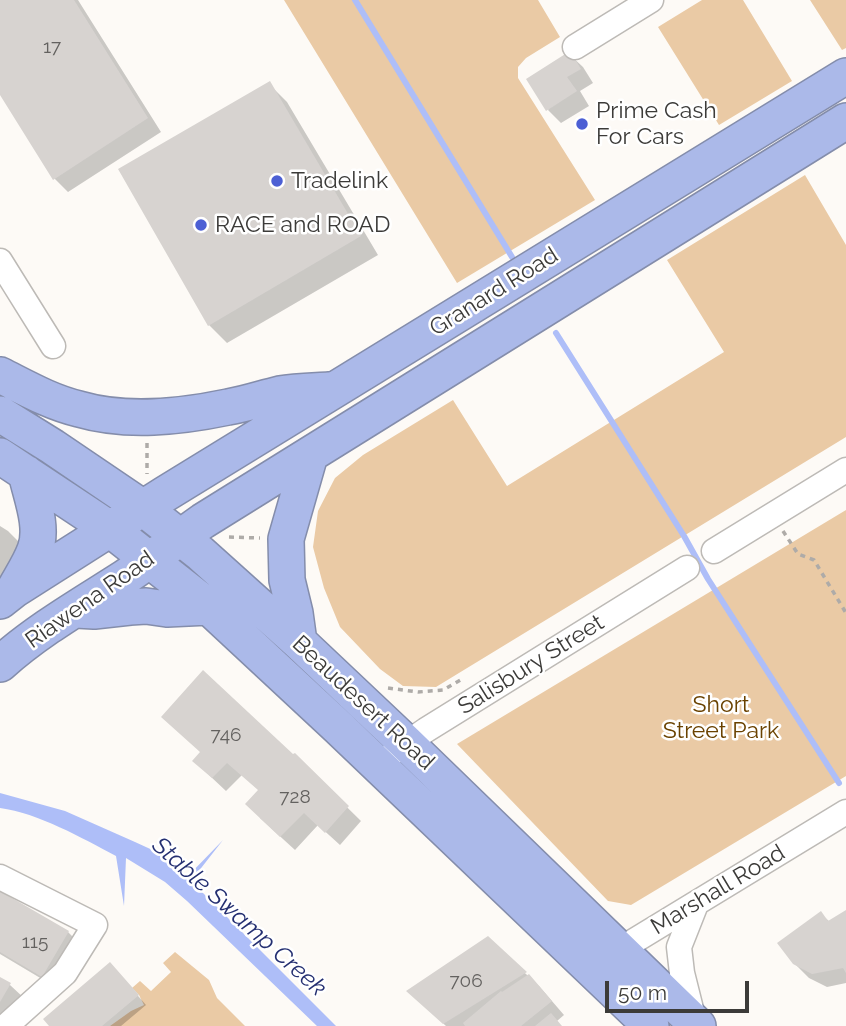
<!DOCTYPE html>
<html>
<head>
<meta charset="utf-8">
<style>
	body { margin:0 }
	#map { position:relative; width:846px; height:1026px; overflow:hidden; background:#fdfaf6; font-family:Raleway,sans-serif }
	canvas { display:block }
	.scale { position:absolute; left:605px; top:981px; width:144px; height:32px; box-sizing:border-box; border:4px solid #3c3b39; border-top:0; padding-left:9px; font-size:21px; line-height:24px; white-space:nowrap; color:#3c3b39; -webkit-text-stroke:5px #fff; paint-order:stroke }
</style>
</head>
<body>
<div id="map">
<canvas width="846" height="1026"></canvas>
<div class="scale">50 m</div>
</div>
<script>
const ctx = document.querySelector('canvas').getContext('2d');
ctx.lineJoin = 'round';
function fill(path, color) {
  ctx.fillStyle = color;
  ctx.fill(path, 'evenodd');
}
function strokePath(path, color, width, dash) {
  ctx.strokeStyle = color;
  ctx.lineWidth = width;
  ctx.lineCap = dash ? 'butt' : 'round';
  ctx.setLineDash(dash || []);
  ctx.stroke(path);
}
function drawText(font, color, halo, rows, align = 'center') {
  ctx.font = font + ' Raleway,sans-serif';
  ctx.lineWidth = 5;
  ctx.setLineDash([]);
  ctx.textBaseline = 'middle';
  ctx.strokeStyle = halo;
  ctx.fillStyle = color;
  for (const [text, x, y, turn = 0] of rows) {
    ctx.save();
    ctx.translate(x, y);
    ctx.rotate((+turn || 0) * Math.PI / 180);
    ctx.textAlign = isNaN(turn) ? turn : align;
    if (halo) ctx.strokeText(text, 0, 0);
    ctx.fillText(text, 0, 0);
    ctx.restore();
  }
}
fill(new Path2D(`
	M284 0H538L560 37 526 58 518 67V78L595 200 457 283Z
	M702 0H743L792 81 719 125 658 27Z
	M810 0H846V48L842 50Z
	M805 175 846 245V437L436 687 403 686 380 669 340 627 324 588 313 547 318 511 335 478 363 455 453 400 507 486 724 352 667 260Z
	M846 510V776L631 905 608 901 457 744Z
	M175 952 209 980 217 998 245 1026H110L131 1011 144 1005 139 995 132 988 140 981 151 991 171 972 163 963Z`), '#eacaa5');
fill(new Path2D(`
	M0 793 65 811 135 842 159 853 187 877 223 840 191 881 336 1026H317L187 901 165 882 126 858 124 906 116 856C82 838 38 813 0 808Z`), '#aebef8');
fill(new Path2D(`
	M0 0H78L161 132 68 192 54 178 0 91Z
	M569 54 583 67 593 83 580 91 589 106 561 123 548 110Z
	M269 84 287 102 378 255 227 343 209 325Z
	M0 526 8 531 21 544 0 579Z
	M295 756 361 821 340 845 318 825 295 850 260 818V791L242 775 226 791 194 761Z
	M0 893 68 932 77 941 52 985 0 954Z
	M846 912V983L827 987 809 978 794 963 820 913 830 922Z
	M488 939 539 986 564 1015 557 1021 561 1026H446L422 1004Z
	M118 973 146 1005 121 1026H51Z
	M0 979 10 985 24 998 0 1026Z`), '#0003');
strokePath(new Path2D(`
	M355 0 512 257
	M556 333 684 536 708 579 839 783`), '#aebef8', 6);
fill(new Path2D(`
	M0 0H74L148 118 53 180 0 95Z
	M570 51 581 69 567 77 577 91 546 111 526 79Z
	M270 81 361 236 208 326 118 169Z
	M203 670 293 754 295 753 349 806 325 833 304 813 280 837 245 804 258 790 227 763 212 778 192 761 200 752 161 717Z
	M0 891 69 931 42 977 0 952Z
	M846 910V973L843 968 812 974 793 964 777 943 821 911 828 921Z
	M488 936 527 972 443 1024 406 991Z
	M110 962 139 995 102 1026H49L43 1019Z
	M529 974 552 1001 521 1026H465L463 1023 501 991 502 992Z
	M0 977 11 983 0 1002Z
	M551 1013 562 1026H535Z`), '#d7d3d0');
const minor = new Path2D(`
	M575 47 651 0
	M0 261 53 346
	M714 551 846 470
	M394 752 426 730 687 568
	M0 877 95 925 65 973 6 1026
	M607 960 634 941 846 812
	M694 1021 682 973 679 947 696 904`);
const highway = new Path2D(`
	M0 375C26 388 50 402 79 409 127 423 180 417 228 407 246 404 263 398 280 394 296 391 313 391 329 390
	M0 414 53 447 143 508 200 553 299 642 406 743 698 1026
	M0 456 110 529 209 607 338 727 651 1026
	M14 590C21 577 30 564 35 550 44 527 31 496 26 473
	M0 601 14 590 165 494 846 76
	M76 610 94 611 130 607 146 606 167 609 209 607
	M299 642 295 613 287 580 286 539 310 455
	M0 664C38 630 82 605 124 578 151 560 176 540 203 521L846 121`);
strokePath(minor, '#bdbab6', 27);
strokePath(highway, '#848dab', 38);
strokePath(new Path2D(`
	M147 443V474
	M783 531 798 554 814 560 846 613
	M229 537 260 538
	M388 688 418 692 443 690 464 678`), '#aeaba8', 3.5, [5, 5]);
strokePath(minor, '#fff', 24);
strokePath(highway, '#abb9e9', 35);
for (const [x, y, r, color] of [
	[582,124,7,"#4c5fd4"],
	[277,181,7,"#4c5fd4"],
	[201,225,7,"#4c5fd4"]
]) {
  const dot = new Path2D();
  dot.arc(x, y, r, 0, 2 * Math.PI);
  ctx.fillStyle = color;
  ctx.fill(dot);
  strokePath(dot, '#fff', 2.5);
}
drawText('19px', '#63615f', null, [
	["17",52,47],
	["746",226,735],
	["728",295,797],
	["115",35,942],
	["706",466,981]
]);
drawText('23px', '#3c3b39', '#fff', [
	["Prime Cash",596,111],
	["For Cars",596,137],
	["Tradelink",291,181],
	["RACE and ROAD",215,225]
], 'left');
drawText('23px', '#3c3b39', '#fff', [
	["Granard Road",494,292,-32],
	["Riawena Road",90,600,-35],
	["Salisbury Street",531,665,-32],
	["Beaudesert Road",363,703,43],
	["Marshall Road",718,890,-31]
]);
drawText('23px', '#6a4200', '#fff', [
	["Short",721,705],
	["Street Park",721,731]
]);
drawText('italic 24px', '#242f71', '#fff', [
	["Stable Swamp Creek",239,917,42]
]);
</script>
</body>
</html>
